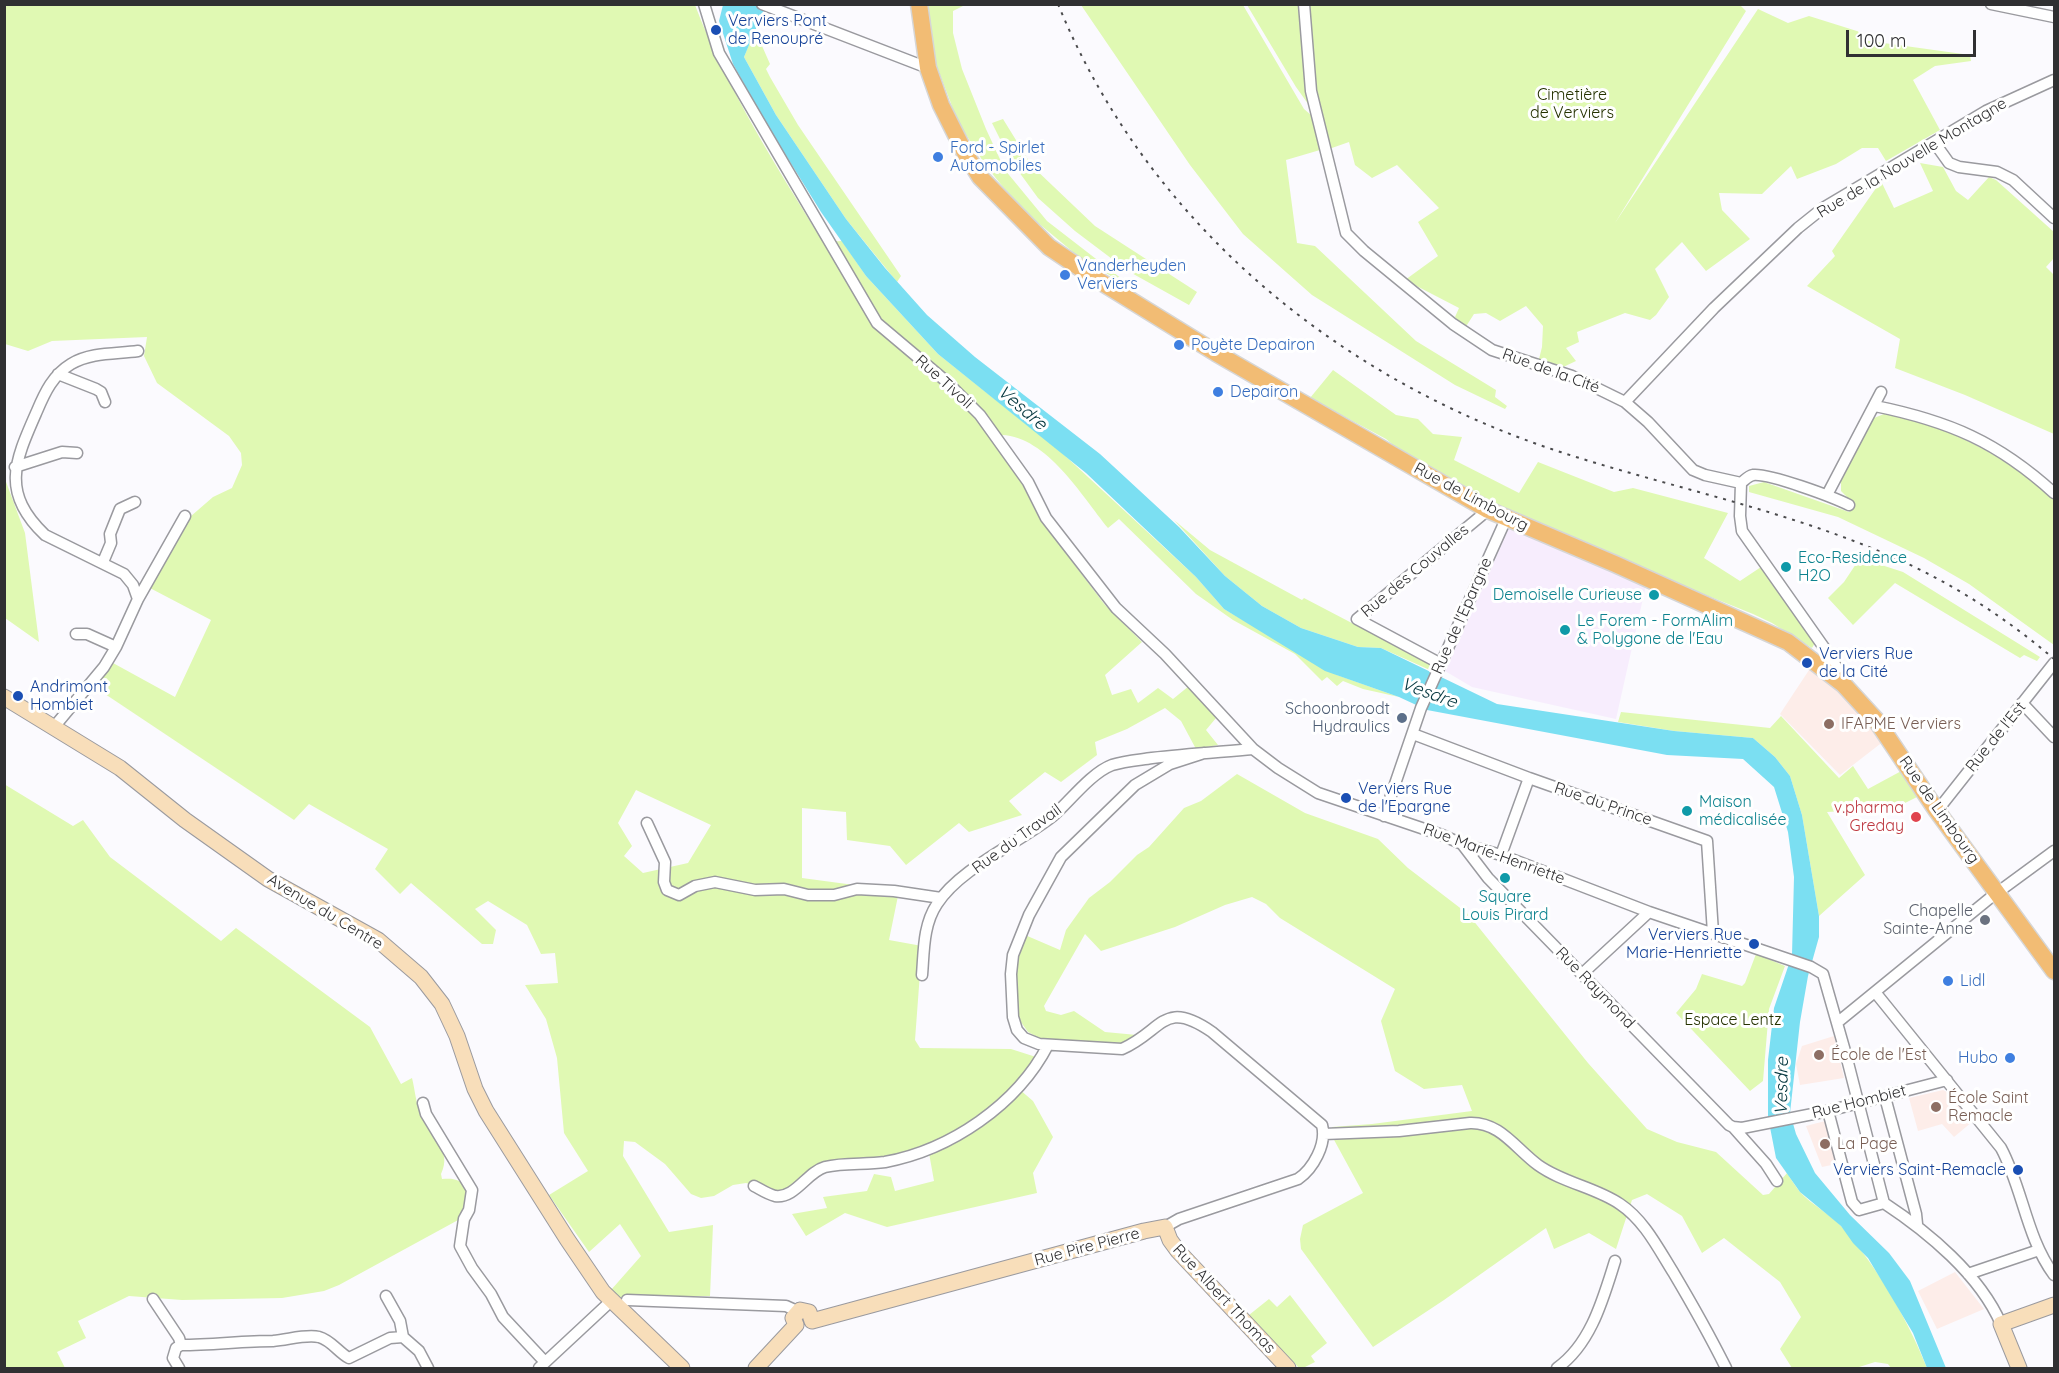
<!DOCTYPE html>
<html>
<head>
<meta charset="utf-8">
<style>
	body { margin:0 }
	#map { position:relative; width:2059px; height:1373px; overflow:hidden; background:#fbfafe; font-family:Quicksand,sans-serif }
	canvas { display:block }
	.frame { position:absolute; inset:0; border:6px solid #303032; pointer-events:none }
	.scale { position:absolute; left:1846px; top:30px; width:130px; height:27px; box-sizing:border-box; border:3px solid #303032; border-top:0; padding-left:8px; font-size:18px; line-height:21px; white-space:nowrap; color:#303032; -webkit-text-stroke:4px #fff; paint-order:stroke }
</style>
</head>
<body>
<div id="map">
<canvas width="2059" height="1373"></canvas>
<div class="frame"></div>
<div class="scale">100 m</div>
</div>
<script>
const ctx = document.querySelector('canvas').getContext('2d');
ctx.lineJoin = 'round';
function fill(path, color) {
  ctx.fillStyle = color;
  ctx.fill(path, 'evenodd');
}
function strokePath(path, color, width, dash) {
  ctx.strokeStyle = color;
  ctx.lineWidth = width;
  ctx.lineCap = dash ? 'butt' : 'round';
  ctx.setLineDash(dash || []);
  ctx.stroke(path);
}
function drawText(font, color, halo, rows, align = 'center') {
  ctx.font = font + ' Quicksand,sans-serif';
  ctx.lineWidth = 6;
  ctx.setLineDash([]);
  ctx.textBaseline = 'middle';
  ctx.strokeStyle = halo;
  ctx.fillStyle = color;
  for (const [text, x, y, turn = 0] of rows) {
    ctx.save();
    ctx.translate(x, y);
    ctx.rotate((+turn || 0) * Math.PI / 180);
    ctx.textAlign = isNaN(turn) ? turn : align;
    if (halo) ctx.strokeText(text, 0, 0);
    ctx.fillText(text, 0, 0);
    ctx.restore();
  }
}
fill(new Path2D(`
	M1509 528 1646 585 1616 719 1472 687 1445 671Z`), '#f7edfd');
fill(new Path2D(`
	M1811 667 1842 695 1884 741 1840 775 1780 714Z
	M1834 1036 1844 1078 1800 1085 1796 1064 1802 1046Z
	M1943 1090 1949 1093 1972 1122 1954 1137 1942 1124 1918 1131 1909 1098Z
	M1829 1120 1841 1163 1822 1167 1806 1126Z
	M1955 1272 1984 1309 1937 1329 1918 1291Z`), '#fdede9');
fill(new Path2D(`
	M1739 4 1746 11 1615 223 1758 9 1788 23 1809 16 1860 32 1862 40 1970 55 1971 61 1935 66 1913 80 1940 130 1886 161 1878 148H1862L1836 164 1797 179 1791 166 1762 194 1719 193 1722 210 1750 239 1706 271 1682 242 1655 269 1669 297 1656 315 1650 320 1625 313 1577 332 1579 342 1566 348 1576 361 1559 369 1539 359 1542 347 1543 326 1526 306 1500 321 1486 313 1474 314 1465 328 1455 317 1459 308 1405 280 1438 256 1418 222 1439 208 1397 165 1372 178 1355 165 1349 142 1329 149 1315 92 1306 5Z
	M4 5H695C727 89 776 166 823 242L842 241 866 276 938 354 1061 452 1196 577 1224 609 1337 675 1399 697 1363 689 1343 681 1337 686 1327 677 1322 681 1295 654 1233 620 1196 594 1119 519 1108 528C1082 496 1047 437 1002 435L1012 463 1052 535 1105 605 1142 642 1105 675 1112 695 1131 689 1138 703 1158 688 1173 699 1189 686 1216 718 1206 730 1218 745 1196 749 1181 721 1165 708 1127 729 1095 742 1097 755 1061 782 1045 772 1009 801 1022 815 969 832 959 823 906 865 890 846 847 840 846 812 802 808V878L899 891 889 940 922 946 915 1040 920 1048 1011 1049 1036 1057 1022 1076 991 1108 954 1135 900 1157 837 1162 782 1192 767 1190 746 1183 733 1185 714 1196 701 1198 691 1194 665 1164 635 1142 624 1141 623 1156 669 1232 713 1225 710 1296 619 1297 611 1290 641 1256 620 1224 589 1252 549 1195 588 1171 564 1133 557 1058 546 1019 525 985 558 983 555 953 541 954 527 925 488 901 475 909 496 930 493 944H482L411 883 400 894 375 869 388 849 309 804 294 820 93 686 113 663 175 697 211 620 148 587 183 523 213 497 232 488 242 465 241 453 229 436 157 383 144 356 147 337 52 341 28 351 5 344ZM636 790 711 825 688 863 643 873 624 856 632 846 618 823Z
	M928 5H965L953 11V33L962 69 986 129 1005 170 1047 221 1122 279 1121 282 1079 257 1031 217 1003 187 986 166 958 122 936 64Z
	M1081 5H1243L1304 109 1311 115 1320 150 1286 160 1297 243 1315 246 1416 341 1496 390 1495 397 1507 406 1505 409 1455 385 1312 295 1243 234 1190 165Z
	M1247 5H1300L1311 108 1296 87Z
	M755 30 770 64 766 69 770 77 798 125 901 276 897 282 846 219 776 115 744 57Z
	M1003 119 1032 166 1095 226 1197 292 1189 305 1128 271 1075 231 1038 198 1011 161 992 123Z
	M1920 163 1943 167 1956 191 1968 200 1989 177 1996 180 2054 232V258L2046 267 2054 275 2053 307 2054 310V434L1965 395 1895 368 1900 339 1807 286 1835 256 1832 251 1881 181 1894 208 1933 191Z
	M1333 370 1396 415 1418 419 1433 434 1462 437 1454 460 1519 493 1538 462 1614 492 1633 488 1728 513 1704 558 1740 581 1761 567 1816 641 1812 648 1772 623 1753 614 1589 548 1485 499 1411 460 1386 439 1310 398Z
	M1884 414C1949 426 2005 455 2054 500V645L1969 584 1924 558 1838 517 1749 492V486L1764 482 1849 512 1854 504 1841 491V478L1870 424 1874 418Z
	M5 479 25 533 39 642 5 618Z
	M1174 520 1210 550 1302 600 1304 598 1434 666 1432 671 1381 648 1358 647 1301 628 1262 606 1225 576Z
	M1860 558 1903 572 2040 657 2037 661 2024 655 2020 658 1895 583 1853 625 1828 598 1844 582Z
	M1621 712 1770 728 1781 716 1839 778 1853 766 1868 789 1905 769 1921 795 1895 808 1827 812 1865 875 1819 916 1802 815 1790 776 1775 757 1753 738 1674 731 1618 722Z
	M1237 774 1305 813 1378 839 1408 868 1468 914 1588 1063 1647 1129 1677 1142 1716 1152 1763 1195 1769 1194 1787 1173C1791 1179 1795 1186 1800 1192 1812 1205 1830 1214 1842 1227 1878 1268 1907 1318 1927 1368H1891L1888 1364 1875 1362 1856 1368H1792L1780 1349 1801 1317 1780 1282 1724 1238 1702 1253 1682 1216 1647 1194 1632 1200 1616 1249 1589 1233 1554 1249 1546 1228 1444 1300 1373 1347 1301 1249 1300 1239 1303 1225 1363 1193 1333 1138 1332 1127 1372 1124 1472 1111 1462 1085 1424 1089 1395 1071 1381 1021 1395 989 1280 918 1266 904 1252 897 1225 905 1175 927 1101 951 1085 934 1044 1006 1046 1011 1061 1015 1074 1011 1105 1032 1137 1035 1119 1045 1045 1041 1028 1032 1018 1018 1014 995 1016 959 1025 935 1060 950 1066 930 1089 898 1110 882 1137 855 1149 847 1184 808 1201 801Z
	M4 784 73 826 83 820 110 857 221 941 236 928 370 1027 401 1084 412 1078C415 1090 416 1104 421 1116 430 1138 453 1149 441 1174L442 1179C454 1178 458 1179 467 1187V1200L460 1219 339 1285 324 1291 282 1298 182 1300 129 1296 78 1321 86 1338 57 1352 65 1368H5Z
	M1756 954 1785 966 1769 1009 1763 1081 1750 1091 1676 1013 1696 989 1702 974 1742 986 1745 983Z
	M1019 1089 1033 1101 1053 1137 1033 1173 1037 1193 887 1227 845 1213 806 1236 792 1214 827 1208 823 1197 867 1191 874 1174 891 1177 895 1191 934 1181 929 1153Z
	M1290 1295 1327 1343 1311 1356 1315 1362 1303 1368H1299L1249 1315 1269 1299 1277 1307Z`), '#e0f9b3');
fill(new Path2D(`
	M723 5H766L744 57 776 115 846 219 885 268 927 315 975 357 1100 454 1179 527 1225 576 1262 606 1301 628 1358 647 1381 648 1497 704 1674 731 1753 738 1775 757 1790 776 1802 815 1819 916V937L1808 976 1800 1022 1790 1113 1796 1134 1815 1173 1850 1215 1889 1253 1910 1281 1946 1368H1927L1913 1333 1868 1258 1853 1243 1841 1226 1800 1192 1776 1158 1768 1117V1060L1774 1008 1792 955 1794 877 1788 832 1774 787 1743 759 1667 755 1427 710 1399 697 1325 671 1224 609 1196 577 1086 473 938 354 866 276 821 212 764 120 733 64 719 21Z`), '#7bdff2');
const street = new Path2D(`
	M704 4 719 53 877 323 947 382 980 415 1028 482 1046 518 1116 608 1165 654 1253 749 1278 768 1318 793 1442 835 1462 844 1501 855 1649 912 1811 967 1823 974 1845 1051 1884 1203C1928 1232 1980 1275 2001 1324
	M762 4 928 68
	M1304 4 1311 91 1346 233 1364 251 1453 324 1492 350 1572 376 1625 402 1648 422 1693 470 1705 475 1741 483 1740 516 1742 531 1830 656 1843 678 1844 682
	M1991 4 2054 17
	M1934 142 1949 163 1959 167 1997 172 2013 180 2054 218
	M58 374 96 389 101 392 105 402
	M1625 402 1714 308 1798 228 1823 208 1986 111 2054 80
	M1875 406C1949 421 1998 442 2054 493
	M15 467 62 452 77 453
	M1741 483C1745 480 1748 476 1753 475 1769 473 1833 497 1849 505
	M1827 495 1881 392
	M103 562 111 543 110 534 120 509 135 502
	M138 599 185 516
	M76 634H87L116 647
	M1441 664 1357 619 1488 510
	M2022 703 2054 737
	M54 727 104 667 116 647 138 599 133 585 124 574 45 535C0 492 15 461 37 411 45 392 53 375 71 364 91 352 116 354 138 351
	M1413 734 1529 778 1707 841 1713 933
	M1937 811 2054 663
	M1384 816 1421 708 1506 519
	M647 823 665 862 664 882 667 890 679 895 695 886 715 882 755 890 784 889 808 895H834L857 889 894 891 941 898
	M1462 844 1488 878 1729 1125 1733 1127 1766 1164 1777 1181
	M1501 855 1529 778
	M1582 974 1649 912
	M922 975C924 951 923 925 937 904 960 868 1019 843 1053 816 1070 801 1091 773 1112 765 1125 761 1139 760 1152 758 1186 754 1219 752 1253 749
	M1875 992 2001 1148C2023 1189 2026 1237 2054 1275
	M1838 1022 1990 898 2054 851
	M1885 1097 1916 1214 1917 1224
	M423 1103 426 1114 472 1190 469 1210 464 1219 460 1246 472 1268 491 1294 503 1317 545 1362
	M1828 1111 1852 1202 1859 1210 1884 1203
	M1733 1127 1742 1128 1828 1111 1947 1080
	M1324 1134 1399 1131 1470 1123C1500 1122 1515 1148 1538 1165 1563 1183 1595 1187 1620 1204 1644 1220 1658 1248 1673 1272 1692 1304 1710 1336 1726 1368
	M754 1186C760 1189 767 1194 775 1196 795 1199 807 1172 825 1167 845 1162 865 1165 885 1162 950 1150 1017 1105 1048 1045
	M1165 1227 1179 1219 1298 1179C1313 1169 1327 1144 1322 1125L1212 1032C1163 998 1163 1031 1122 1049L1039 1044 1024 1038 1017 1030 1013 1017 1011 974 1013 955 1029 915 1061 857 1135 785 1170 764 1204 753
	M1968 1274 2039 1250
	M386 1296 400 1321 403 1337
	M153 1299 179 1338 181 1345
	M627 1300 786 1306 797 1311
	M181 1345C212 1345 243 1341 273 1341 288 1340 305 1334 319 1337 331 1340 339 1353 349 1358L390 1338 403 1337 419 1351 428 1368
	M179 1368 173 1358 176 1348 181 1345
	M539 1368 611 1301
	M1557 1368C1591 1344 1603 1299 1615 1261`);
const secondary = new Path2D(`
	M4 697 120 768 185 820 268 879 378 940 421 977 442 1004 457 1036 475 1089 486 1111 567 1239 603 1292 682 1368
	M812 1321 1144 1231 1165 1227 1170 1240 1178 1251 1288 1368
	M796 1325 793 1318 800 1310 809 1312 812 1321
	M756 1368 796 1325
	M2019 1368 2001 1324 2054 1305`);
const primary = new Path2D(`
	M919 4 928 68 941 105 965 153 980 177 1049 247 1101 282 1216 353 1488 510 1615 564 1788 642 1844 685 1876 720 1937 811 2054 971`);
strokePath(street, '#9a9a9f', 13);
strokePath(secondary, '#9a9a9f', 17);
strokePath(primary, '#d6d6d6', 19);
strokePath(street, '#fff', 10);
strokePath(secondary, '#f8deba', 15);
strokePath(primary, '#f2bc74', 16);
strokePath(new Path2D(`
	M1058 4C1149 227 1346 386 1573 456 1675 488 1782 510 1881 552 1944 578 2003 615 2054 659`), '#4b4b4d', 2, [3, 6]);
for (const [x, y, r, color] of [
	[716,30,6,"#1a4fb4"],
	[938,157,6,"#3f7fe0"],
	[1065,275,6,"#3f7fe0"],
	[1179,345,6,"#3f7fe0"],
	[1218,392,6,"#3f7fe0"],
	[1786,567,6,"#0f9aa8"],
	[1654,595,6,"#0f9aa8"],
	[1565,630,6,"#0f9aa8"],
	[1807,663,6,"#1a4fb4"],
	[18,696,6,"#1a4fb4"],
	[1402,718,6,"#5c6f8a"],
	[1829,724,6,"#8d6e63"],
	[1346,798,6,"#1a4fb4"],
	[1687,811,6,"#0f9aa8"],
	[1916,817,6,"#e0444e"],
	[1505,878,6,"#0f9aa8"],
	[1985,920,6,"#6b7280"],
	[1754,944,6,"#1a4fb4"],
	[1948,981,6,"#3f7fe0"],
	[1819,1055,6,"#8d6e63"],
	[2010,1058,6,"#3f7fe0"],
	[1936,1107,6,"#8d6e63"],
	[1825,1144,6,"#8d6e63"],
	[2018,1170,6,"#1a4fb4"]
]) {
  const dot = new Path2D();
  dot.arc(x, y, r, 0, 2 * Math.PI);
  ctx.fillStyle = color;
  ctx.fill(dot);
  strokePath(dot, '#fff', 2);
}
drawText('16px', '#164399', '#fff', [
	["Verviers Pont",728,21],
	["de Renoupré",728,39],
	["Verviers Rue",1819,654],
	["de la Cité",1819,672],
	["Andrimont",30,687],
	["Hombiet",30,705],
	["Verviers Rue",1358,789],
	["de l'Epargne",1358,807],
	["Verviers Rue",1742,935,"right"],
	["Marie-Henriette",1742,953,"right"],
	["Verviers Saint-Remacle",2006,1170,"right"]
], 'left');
drawText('16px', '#253200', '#fff', [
	["Cimetière",1572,95],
	["de Verviers",1572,113],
	["Espace Lentz",1733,1020]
]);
drawText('16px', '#366cbe', '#fff', [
	["Ford - Spirlet",950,148],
	["Automobiles",950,166],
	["Vanderheyden",1077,266],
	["Verviers",1077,284],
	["Poyète Depairon",1191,345],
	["Depairon",1230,392],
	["Lidl",1960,981],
	["Hubo",1998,1058,"right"]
], 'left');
drawText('16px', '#303032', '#fff', [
	["Rue de la Nouvelle Montagne",1912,158,-31],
	["Rue de la Cité",1551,371,20],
	["Rue Tivoli",944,382,42],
	["Rue de Limbourg",1471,497,28],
	["Rue des Couvalles",1415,571,-40],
	["Rue de l'Epargne",1462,616,-66],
	["Rue de l'Est",1996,737,-51],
	["Rue du Prince",1603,804,19],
	["Rue de Limbourg",1939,810,55],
	["Rue du Travail",1017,839,-36],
	["Rue Marie-Henriette",1494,854,20],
	["Avenue du Centre",325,912,31],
	["Rue Raymond",1595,988,46],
	["Rue Hombiet",1859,1102,-14],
	["Rue Pire Pierre",1087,1247,-15],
	["Rue Albert Thomas",1224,1299,47]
]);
drawText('16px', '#0d838f', '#fff', [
	["Eco-Residence",1798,558],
	["H2O",1798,576],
	["Demoiselle Curieuse",1642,595,"right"],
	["Le Forem - FormAlim",1577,621],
	["& Polygone de l'Eau",1577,639],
	["Maison",1699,802],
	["médicalisée",1699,820],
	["Square",1505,897,"center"],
	["Louis Pirard",1505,915,"center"]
], 'left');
drawText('16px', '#4e5e75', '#fff', [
	["Schoonbroodt",1390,709],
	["Hydraulics",1390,727]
], 'right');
drawText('16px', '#785e54', '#fff', [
	["IFAPME Verviers",1841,724],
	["École de l'Est",1831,1055],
	["École Saint",1948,1098],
	["Remacle",1948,1116],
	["La Page",1837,1144]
], 'left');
drawText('16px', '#be3a42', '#fff', [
	["v.pharma",1904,808],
	["Greday",1904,826]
], 'right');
drawText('16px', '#5b616d', '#fff', [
	["Chapelle",1973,911],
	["Sainte-Anne",1973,929]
], 'right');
drawText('italic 18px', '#05373f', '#fff', [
	["Vesdre",1022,408,40],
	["Vesdre",1429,693,20],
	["Vesdre",1782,1086,-89]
]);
</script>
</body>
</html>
